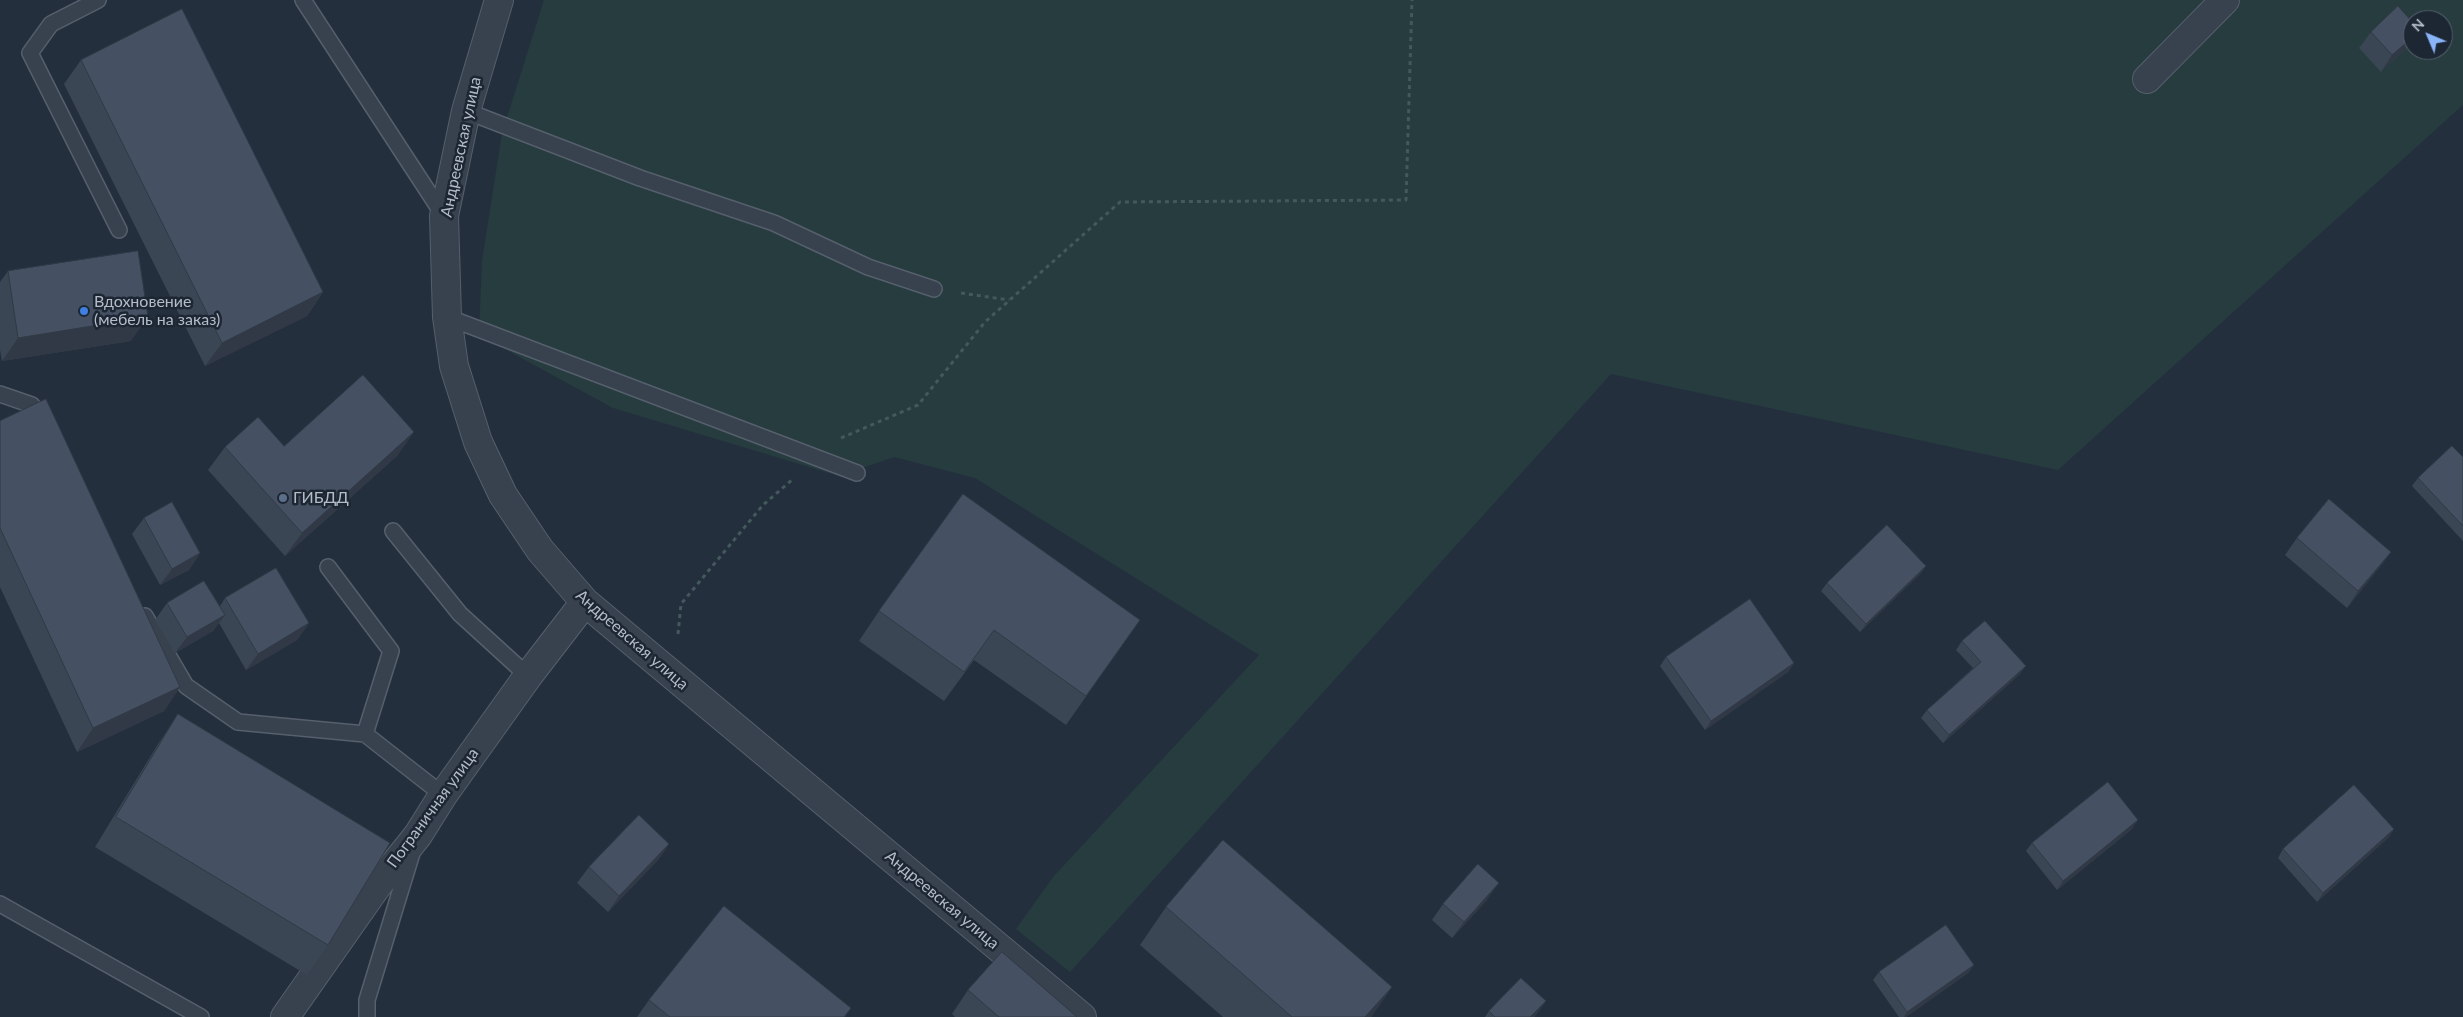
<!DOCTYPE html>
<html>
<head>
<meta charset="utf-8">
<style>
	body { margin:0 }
	#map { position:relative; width:2463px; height:1017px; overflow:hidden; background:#242f3e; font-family:Lato,sans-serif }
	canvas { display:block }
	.north { position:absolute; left:2403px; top:10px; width:50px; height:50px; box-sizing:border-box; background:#1d2633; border:1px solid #59626f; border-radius:50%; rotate:315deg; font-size:14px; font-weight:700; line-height:20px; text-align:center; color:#b4bcc9 }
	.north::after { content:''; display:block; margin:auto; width:18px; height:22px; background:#8ab4f8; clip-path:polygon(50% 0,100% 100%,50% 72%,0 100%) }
</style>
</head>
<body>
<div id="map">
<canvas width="2463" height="1017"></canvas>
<div class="north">N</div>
</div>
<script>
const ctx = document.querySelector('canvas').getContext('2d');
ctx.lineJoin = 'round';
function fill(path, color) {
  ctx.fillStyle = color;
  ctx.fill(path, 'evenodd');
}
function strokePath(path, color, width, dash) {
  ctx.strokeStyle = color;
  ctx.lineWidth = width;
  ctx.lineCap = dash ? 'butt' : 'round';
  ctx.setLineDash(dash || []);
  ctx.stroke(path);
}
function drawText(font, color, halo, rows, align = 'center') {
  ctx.font = font + ' Lato,sans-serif';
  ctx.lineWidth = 5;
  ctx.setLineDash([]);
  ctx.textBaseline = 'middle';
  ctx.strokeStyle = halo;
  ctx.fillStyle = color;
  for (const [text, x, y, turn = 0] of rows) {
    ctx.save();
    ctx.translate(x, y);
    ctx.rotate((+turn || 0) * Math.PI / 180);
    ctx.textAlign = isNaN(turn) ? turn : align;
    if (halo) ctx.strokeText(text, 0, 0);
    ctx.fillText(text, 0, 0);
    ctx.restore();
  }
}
fill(new Path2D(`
	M544 0H2463V105L2058 470 1611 374 1070 972 1016 929 1053 877 1259 655 975 478 894 457 839 476 613 408 479 335 482 261 502 133ZM2413 20H2443V50H2413Z`), '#263c3f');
const lane = new Path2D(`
	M98 0 51 24 30 53 119 230
	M303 0 444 216
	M466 111 640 178 774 223 868 267 934 289
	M447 317 857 473
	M0 394 32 405 42 424
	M393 531 460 614 528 676
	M328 567 391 651 365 734
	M145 616 186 686 238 722 365 734 443 795
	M0 904 201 1017
	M367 1017V1000L412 853`);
const street = new Path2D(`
	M499 0 466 111 444 216 447 317 454 366 478 442 503 495 540 550 585 602 1082 1017
	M2147 79 2225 0
	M285 1017 377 886 418 835 443 795 528 676 585 602`);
strokePath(lane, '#565f6c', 18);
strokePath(street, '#565f6c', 30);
strokePath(new Path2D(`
	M961 293 1009 300
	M841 438 918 405 985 322 1120 202 1406 200 1412 0
	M678 634 681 604 763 505 793 479`), '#44595c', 3, [4, 4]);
strokePath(lane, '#38414e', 15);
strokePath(street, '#38414e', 28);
fill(new Path2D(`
	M2413 23V40L2408 47 2381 72 2359 48 2371 32Z
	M81 60 323 292 307 316 205 366 64 84Z
	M8 271 131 341 2 361 0 350V282Z
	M0 421 180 687 164 711 77 752 0 587Z
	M225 447 398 455 285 556 208 470Z
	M2463 457V541L2412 486 2418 478Z
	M144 518 200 553 189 570 160 585 132 534Z
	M2297 538 2391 552 2379 568 2347 608 2285 555Z
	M1926 566 1920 574 1860 632 1821 591 1827 583Z
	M225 598 309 623 297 640 246 670 219 623 213 631 175 653 155 620 167 603 220 606Z
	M879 611 1140 620 1066 725 974 660 944 701 859 641Z
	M1962 641 2020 674 1943 743 1921 718 1927 710 1973 668 1956 650Z
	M1666 657 1794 663 1788 672 1705 730 1660 666Z
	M178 714 328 945 307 975 95 847 158 744Z
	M2132 829 2057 890 2026 851 2032 843Z
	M2394 829 2388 838 2317 902 2278 858 2283 849Z
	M669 844 658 860 608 912 577 883 589 867Z
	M1487 900 1452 938 1432 920 1443 904Z
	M1166 907 1392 987 1371 1017H1223L1140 945Z
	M1974 965 1968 973 1906 1017H1899L1873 980 1879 972Z
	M968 990 1077 1017H955L952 1014Z
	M649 1000 851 1008 845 1017H637Z
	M1546 1001 1534 1017H1485L1489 1011Z`), '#3b4654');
fill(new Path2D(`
	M2413 37V40L2408 47 2381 72 2392 55Z
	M323 292 307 316 205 366 222 343Z
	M148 317 131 341 2 361 18 338Z
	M414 432 398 455 285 556 302 533Z
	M2391 552 2379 568 2347 608 2358 591Z
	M200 553 189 570 160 585 172 569Z
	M1926 566 1920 574 1860 632 1866 624Z
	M225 615 213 631 175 653 187 637Z
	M309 623 297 640 246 670 258 654Z
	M1794 663 1788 672 1705 730 1711 721Z
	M2026 666 2020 674 1943 743 1949 735Z
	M180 687 164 711 77 752 93 728Z
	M2138 820 2132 829 2057 890 2063 881Z
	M2394 829 2388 838 2317 902 2323 893Z
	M669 844 658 860 608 912 619 896Z
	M1499 883 1487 900 1452 938 1464 922Z
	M1974 965 1968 973 1906 1017H1904L1907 1012Z
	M1392 987 1371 1017H1365Z
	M1546 1001 1534 1017H1530Z`), '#303945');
const building = new Path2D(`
	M2398 6 2413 23V37L2392 55 2371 32Z
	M182 9 323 292 222 343 81 60Z
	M138 251 148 317 18 338 8 271Z
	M363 375 414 432 302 533 225 447 258 417 284 446Z
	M46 399 180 687 93 728 0 528V421Z
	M2452 446 2463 457V526L2418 478Z
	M963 494 1140 620 1086 696 994 630 964 672 879 611Z
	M2329 499 2391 552 2358 591 2297 538Z
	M172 502 200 553 172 569 144 518Z
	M1887 525 1926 566 1866 624 1827 583Z
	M276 568 309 623 258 654 225 598Z
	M204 581 225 615 187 637 167 603Z
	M1750 599 1794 663 1711 721 1666 657Z
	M1985 621 2026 666 1949 735 1927 710 1981 662 1962 641Z
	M178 714 390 843 328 945 116 817Z
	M2108 782 2138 820 2063 881 2032 843Z
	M2354 785 2394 829 2323 893 2283 849Z
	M639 815 669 844 619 896 589 867Z
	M1223 840 1392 987 1365 1017H1292L1166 907Z
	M1478 864 1499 883 1464 922 1443 904Z
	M724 906 851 1008 844 1017H670L649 1000Z
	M1946 925 1974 965 1907 1012 1879 972Z
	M1002 952 1077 1017H999L968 990Z
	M1521 978 1546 1001 1530 1017H1495L1489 1011Z`);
fill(building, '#455162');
strokePath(building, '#303945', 1);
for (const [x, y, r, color] of [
	[84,311,5,"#3f7fe0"],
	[283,498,5,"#5c6f8a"]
]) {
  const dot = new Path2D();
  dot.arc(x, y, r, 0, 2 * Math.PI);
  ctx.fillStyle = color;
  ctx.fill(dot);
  strokePath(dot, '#1d2633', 2);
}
drawText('16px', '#b4bcc9', '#1d2633', [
	["Андреевская улица",461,147,-78],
	["Андреевская улица",632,640,41],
	["Пограничная улица",433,808,-54],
	["Андреевская улица",942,900,40]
]);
drawText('16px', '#b4bcc9', '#1d2633', [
	["Вдохновение",94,302],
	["(мебель на заказ)",94,320],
	["ГИБДД",293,498]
], 'left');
</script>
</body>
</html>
